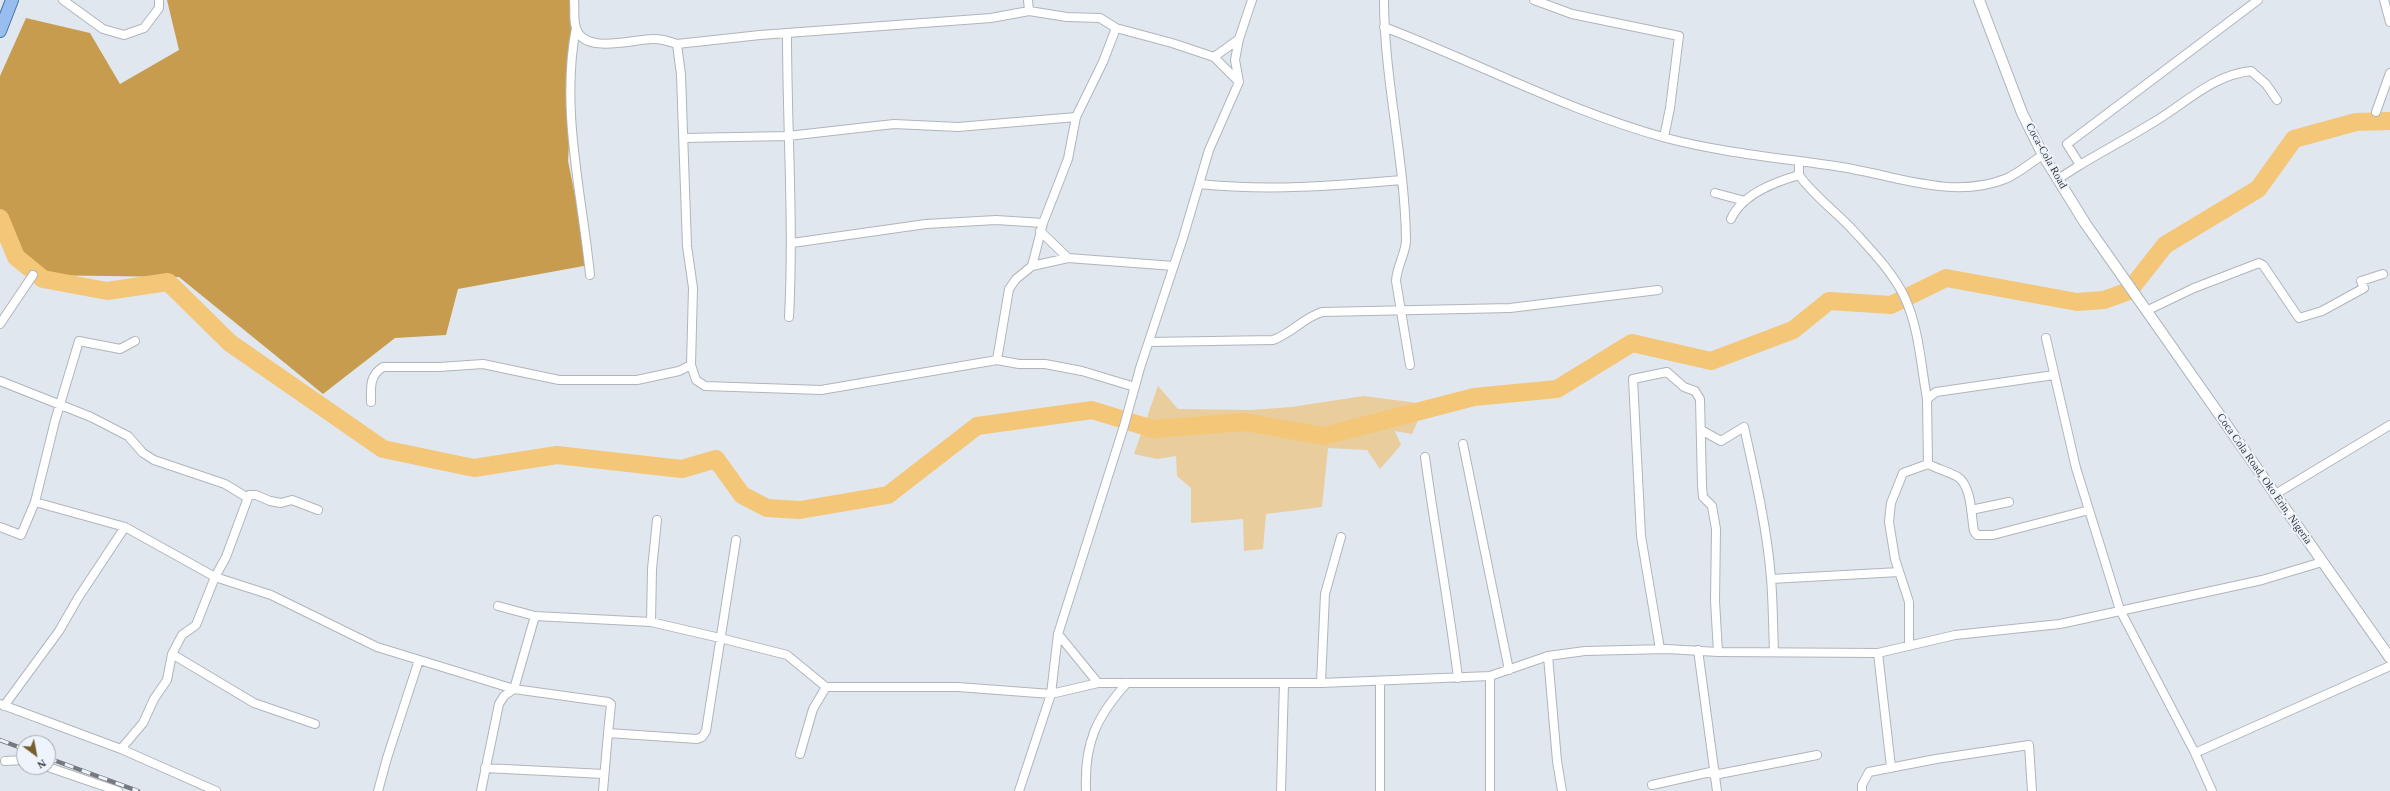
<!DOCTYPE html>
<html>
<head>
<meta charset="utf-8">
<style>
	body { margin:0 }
	#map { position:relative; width:2390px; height:791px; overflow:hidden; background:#e1e7ee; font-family:"Times New Roman",serif }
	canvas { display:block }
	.north { position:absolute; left:16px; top:735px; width:40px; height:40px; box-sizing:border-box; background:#eef4fb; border:1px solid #a5a9af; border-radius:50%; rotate:148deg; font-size:11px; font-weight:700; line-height:16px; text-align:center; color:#37393c }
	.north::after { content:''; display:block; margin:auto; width:14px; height:18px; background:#775d2f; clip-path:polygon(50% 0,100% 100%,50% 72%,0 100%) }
</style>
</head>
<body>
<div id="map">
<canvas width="2390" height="791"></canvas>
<div class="north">N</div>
</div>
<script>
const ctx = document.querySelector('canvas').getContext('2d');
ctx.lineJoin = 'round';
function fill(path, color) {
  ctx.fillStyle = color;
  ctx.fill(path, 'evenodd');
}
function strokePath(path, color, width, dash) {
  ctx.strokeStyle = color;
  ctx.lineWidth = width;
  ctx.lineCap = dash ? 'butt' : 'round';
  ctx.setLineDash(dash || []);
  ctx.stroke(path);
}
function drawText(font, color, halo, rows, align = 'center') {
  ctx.font = font + ' "Times New Roman",serif';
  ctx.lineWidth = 4;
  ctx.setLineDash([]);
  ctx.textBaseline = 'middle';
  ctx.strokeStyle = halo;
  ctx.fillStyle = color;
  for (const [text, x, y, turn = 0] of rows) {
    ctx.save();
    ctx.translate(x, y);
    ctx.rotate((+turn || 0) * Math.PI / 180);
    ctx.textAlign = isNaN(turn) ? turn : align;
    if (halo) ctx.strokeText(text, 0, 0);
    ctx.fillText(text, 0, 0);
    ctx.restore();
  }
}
fill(new Path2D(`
	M1158 386 1178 409 1251 410 1291 407 1364 396 1425 404 1412 434 1395 431 1401 445 1380 469 1367 450 1328 448 1322 507 1266 514 1263 549 1244 551 1243 519 1191 523V488L1177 476 1176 456 1157 459 1134 454Z`), '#eacd9c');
fill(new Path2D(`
	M167 0H574L576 28 568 161 589 265 458 289 446 335 395 338 323 394 179 277 33 275 0 211V76L26 18 90 33 120 84 179 50Z`), '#c89c4e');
strokePath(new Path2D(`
	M0 218 16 257 43 279 107 291 168 282 230 343 383 449 474 468 557 455 682 469 716 459 742 495 767 508 800 510 888 495 977 426 1092 410 1153 429 1244 422 1324 436 1474 397 1557 389 1632 343 1711 361 1793 330 1829 301 1891 305 1946 278 2077 302 2104 300 2129 291 2165 245 2258 189 2294 139 2356 122 2390 121`), '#f4c678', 18);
const minor = new Path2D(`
	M63 0 103 29 124 35 144 28 159 8V0
	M574 0C575 8 573 20 576 28 584 55 633 39 653 39 662 39 669 41 677 44L760 35 991 18 1029 11 1067 17 1100 18 1116 28 1172 43 1214 57 1239 82
	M1028 0 1029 11
	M1384 0C1384 79 1405 160 1406 240 1406 253 1397 265 1396 281L1410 365
	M1534 0 1572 14 1679 36 1670 108 1664 137
	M2384 0 2390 22
	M1384 27C1478 63 1568 111 1666 138 1723 153 1782 158 1841 167 1894 175 1952 200 2005 179 2018 174 2031 162 2043 155
	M576 28C560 109 582 194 590 275
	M787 33C787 128 794 223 789 317
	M677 44 681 75 687 246 693 288 691 365 696 380 705 386 821 390 997 360 1019 364H1045L1082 371 1135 387
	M1214 57 1239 39
	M2376 112 2390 73
	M684 138 788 136 894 124 958 127 1076 117
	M2080 165C2103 151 2126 139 2149 125 2183 106 2211 75 2251 71L2266 84 2277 100
	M1799 175C1812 194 1835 211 1852 229 1870 249 1892 271 1904 296 1919 327 1921 366 1927 399
	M2058 179 2080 165 2067 144 2258 0
	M1199 184C1267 191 1334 186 1402 180
	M1715 193 1745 201
	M1731 219C1742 194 1775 182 1799 175V161
	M1040 231 1068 258 1174 266
	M792 243 926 224 996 220 1043 223
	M1032 266 1068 258
	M2146 311 2194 288 2259 263 2263 265 2299 318 2322 311 2364 288 2361 281 2383 274
	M0 324 33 275
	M2046 338 2076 468 2120 610 2195 753 2212 791
	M1149 342 1273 340C1292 333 1303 318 1322 312L1510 308 1658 290
	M997 360 1009 289 1016 279 1032 266 1043 223 1068 159 1076 117 1103 62 1116 28
	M0 381 91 417 128 436 143 453 154 460 225 484 248 498
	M371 402C371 387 369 376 383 367H439L483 364 559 380H637L679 371 691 365
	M1701 430 1721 441 1744 427C1755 476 1767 528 1771 578 1773 602 1773 627 1774 652
	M1463 444 1509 670
	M1425 457C1435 531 1449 604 1458 678
	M1928 464C1938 469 1949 472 1958 477 1972 487 1971 516 1974 531L1977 535H1993L2089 510
	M2274 495 2390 425
	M35 502 125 527 215 577 271 595 377 647 514 689 608 702 611 704 608 733 697 739 702 737 706 731 736 540
	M1971 510 2009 502
	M0 527 21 535 35 502 55 421 79 341 120 349 135 341
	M1771 579 1899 572
	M498 606 535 616 651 622 720 638 787 655 826 687H958L1051 694 1098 683H1321L1490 676 1548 656 1585 651 1667 649 1718 652 1878 653 1955 635 2060 624 2262 580 2322 562
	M651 622 652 569 657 520
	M1058 634 1098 683
	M1909 646V602L1895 559 1889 522 1891 503 1903 473 1928 464 1927 399 1936 392 2054 375
	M1660 649 1641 536 1633 379 1667 372 1684 387 1695 391 1700 399 1702 486 1703 497 1712 506 1716 529 1715 601 1718 652
	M1698 650 1717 791
	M1878 653 1891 767
	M172 654 254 703 315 724
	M1548 656 1557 761 1562 791
	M1490 676V791
	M1321 683 1325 594 1341 537
	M0 704 121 749 143 723 154 699 167 680 172 654 182 635 196 625 215 577 226 557 249 495H256L270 501 281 503 292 500 318 510
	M4 706 59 631 78 598 125 527
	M121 749 216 791
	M2195 753 2390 666
	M800 754 813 709 826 687
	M5 761 24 760
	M48 767 118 791
	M485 768 604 774
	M1714 775 1817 755
	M1652 785 1715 771
	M378 791 387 758 419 660
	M481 791 499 704 504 696 514 689 535 616
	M603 791 608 733
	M1019 791 1051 694 1058 634 1124 426 1140 368 1183 238 1209 150 1239 82 1235 60 1239 39 1252 0
	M1086 791C1084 744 1096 717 1127 683
	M1281 791 1284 683
	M1380 791V681
	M1862 791V785L1869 772 1936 759 2029 745 2032 791`);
const tertiary = new Path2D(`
	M1979 0 2022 113 2043 155 2085 223 2390 658`);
const primary = new Path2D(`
	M0 31 12 0`);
strokePath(minor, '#b0b5bc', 10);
strokePath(tertiary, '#b0b5bc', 12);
strokePath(primary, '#4973aa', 14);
strokePath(minor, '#fff', 8);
strokePath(tertiary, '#fff', 10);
strokePath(primary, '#98beef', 12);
const rail = new Path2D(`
	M0 740 24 749
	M48 758 138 791`);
strokePath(rail, '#76797e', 4.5);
strokePath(rail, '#eef4fb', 3, [9]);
drawText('11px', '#37393c', '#eef4fb', [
	["Coca-Cola Road",2046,156,61],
	["Coca Cola Road, Oko Erin, Nigeria",2264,479,55]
]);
</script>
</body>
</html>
